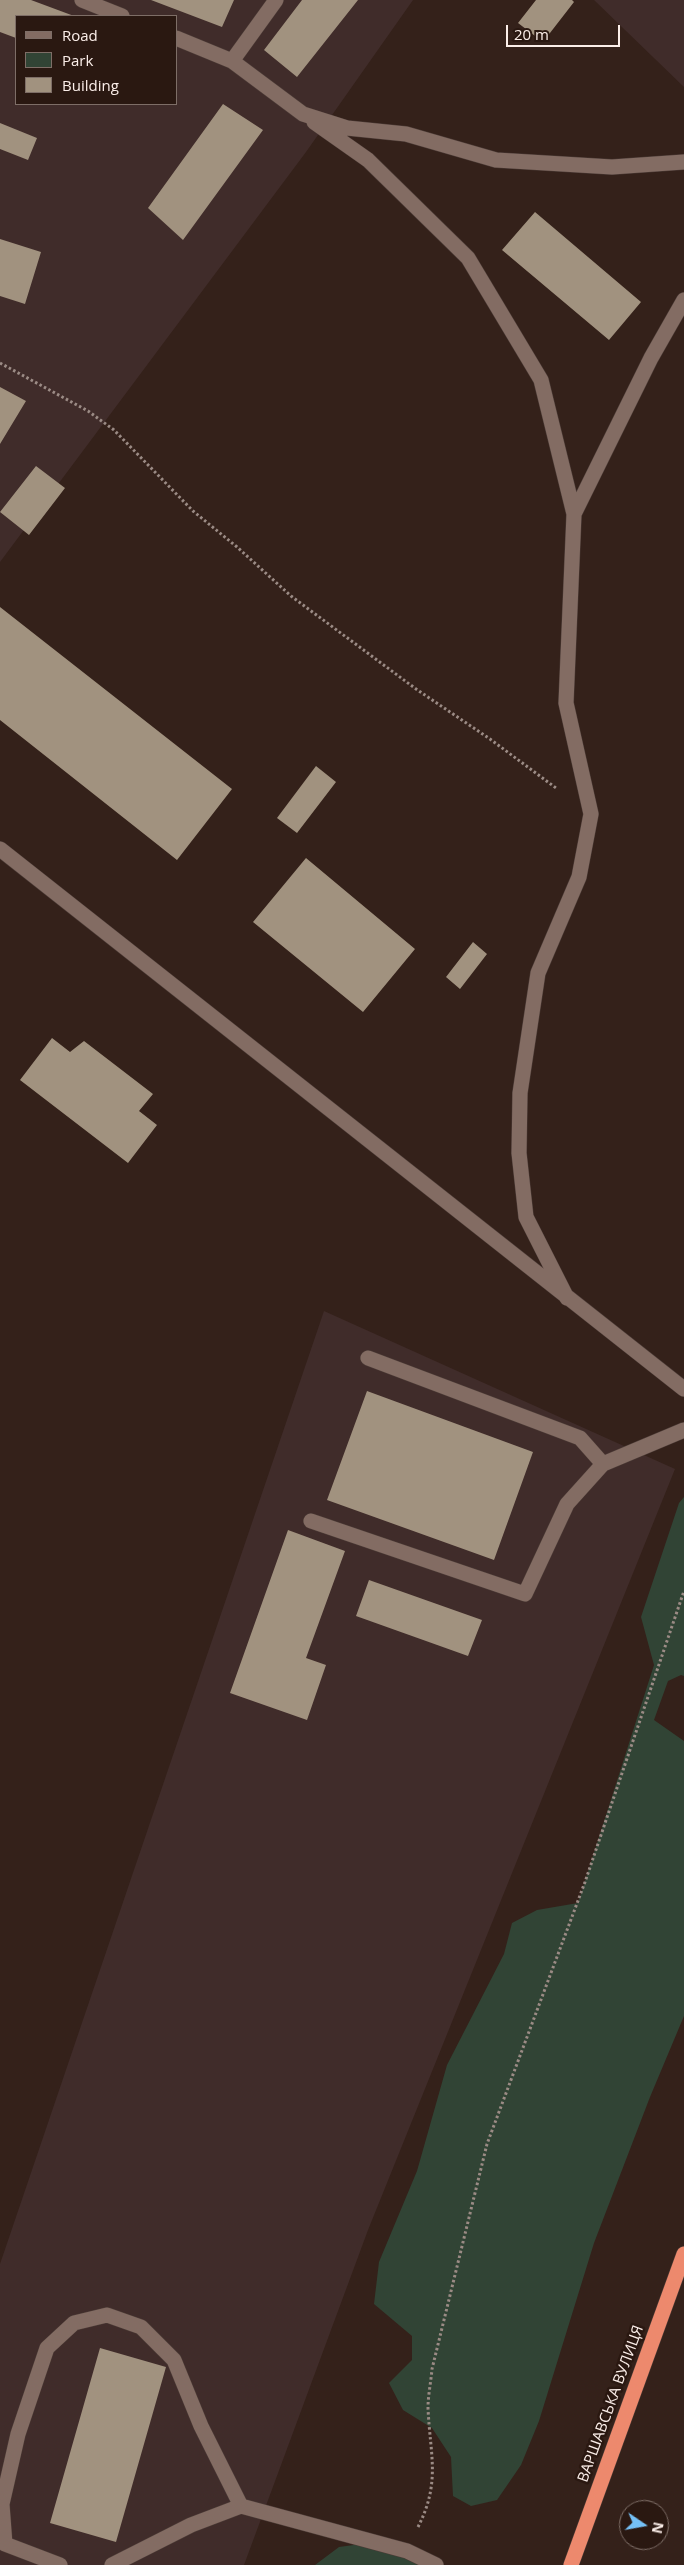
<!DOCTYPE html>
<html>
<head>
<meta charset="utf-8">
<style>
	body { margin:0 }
	#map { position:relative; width:684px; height:2565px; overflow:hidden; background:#34211a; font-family:"Open Sans",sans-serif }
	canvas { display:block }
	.legend { position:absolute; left:15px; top:15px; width:162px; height:90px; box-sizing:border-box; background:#2a1811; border:1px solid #7e6e67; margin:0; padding:6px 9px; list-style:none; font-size:15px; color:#fbeee9 }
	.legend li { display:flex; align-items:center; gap:10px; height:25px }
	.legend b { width:25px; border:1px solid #7e6e67 }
	.north { position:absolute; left:619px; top:2500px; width:50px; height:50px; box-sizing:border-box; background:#2a1811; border:1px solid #7e6e67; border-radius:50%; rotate:102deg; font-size:14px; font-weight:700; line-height:20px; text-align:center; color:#fbeee9 }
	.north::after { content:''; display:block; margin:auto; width:18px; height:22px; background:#75c0f6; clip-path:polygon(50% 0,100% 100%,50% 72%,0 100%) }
	.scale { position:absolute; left:506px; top:25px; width:114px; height:22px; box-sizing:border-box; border:2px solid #fbeee9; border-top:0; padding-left:6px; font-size:15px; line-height:18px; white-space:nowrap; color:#fbeee9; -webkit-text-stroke:4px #2a1811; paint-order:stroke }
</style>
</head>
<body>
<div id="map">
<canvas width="684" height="2565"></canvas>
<ul class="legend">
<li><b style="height:6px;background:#836c63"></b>Road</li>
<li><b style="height:14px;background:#314435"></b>Park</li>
<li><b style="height:14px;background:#a1927f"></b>Building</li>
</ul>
<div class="north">N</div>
<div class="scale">20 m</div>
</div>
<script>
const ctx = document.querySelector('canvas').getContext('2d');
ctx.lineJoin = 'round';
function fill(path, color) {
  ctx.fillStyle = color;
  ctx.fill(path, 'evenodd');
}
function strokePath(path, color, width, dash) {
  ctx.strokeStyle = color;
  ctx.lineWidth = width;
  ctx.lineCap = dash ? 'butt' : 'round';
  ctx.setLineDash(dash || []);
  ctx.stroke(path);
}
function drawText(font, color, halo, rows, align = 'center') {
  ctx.font = font + ' "Open Sans",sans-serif';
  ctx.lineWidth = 5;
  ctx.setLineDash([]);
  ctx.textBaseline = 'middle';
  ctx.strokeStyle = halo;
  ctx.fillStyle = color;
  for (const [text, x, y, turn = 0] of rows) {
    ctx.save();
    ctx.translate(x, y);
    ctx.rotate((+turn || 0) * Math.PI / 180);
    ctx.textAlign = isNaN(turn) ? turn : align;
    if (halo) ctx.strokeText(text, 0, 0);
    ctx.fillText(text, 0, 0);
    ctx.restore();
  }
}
fill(new Path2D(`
	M0 0H413L306 152 0 562ZM16 16H176V104H16Z
	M594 0H684V87Z
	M324 1311 675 1469 368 2230 244 2565H0V2264Z`), '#402c2a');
fill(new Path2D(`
	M684 1497V1676L681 1675 668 1681 654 1720 684 1741V2016L650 2097 594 2243 539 2421 521 2465 497 2500 471 2506 453 2496 451 2457 432 2428 403 2410 389 2383 412 2360V2336L374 2304 379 2262 417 2171 447 2065 504 1954 512 1923 537 1910 578 1903 654 1665 641 1617 679 1503Z
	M390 2540 431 2565H315L339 2547Z`), '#314435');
fill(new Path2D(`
	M0 0H31L74 16H16V38L0 32Z
	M151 0H234L222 27Z
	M302 0H358L297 77 264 50Z
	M536 0H572L574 2 543 42 518 23Z
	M223 104 263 130 183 240 148 208Z
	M0 123 37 138 28 160 0 149Z
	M535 212 641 302 609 340 502 250Z
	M0 239 41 252 25 304 0 296Z
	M0 387 26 401 0 444Z
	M36 466 65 488 29 535 0 512Z
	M0 607 232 789 177 860 0 720Z
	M316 766 336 782 297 833 277 818Z
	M306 858 415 949 363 1012 253 922Z
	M473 942 487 954 460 989 446 977Z
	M52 1038 70 1052 84 1041 153 1094 139 1111 157 1125 128 1163 20 1080Z
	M367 1391 533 1452 494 1560 327 1500Z
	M288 1530 345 1551 306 1658 326 1665 307 1720 230 1693Z
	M369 1580 482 1620 468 1656 356 1616Z
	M100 2348 166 2367 116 2542 50 2523Z`), '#a1927f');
const minor = new Path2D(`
	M82 0 122 16
	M176 38 232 61 303 114 347 128 406 134 496 160 612 167 684 162
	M232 61 276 0
	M314 122 368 160 468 258 541 380 574 514
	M0 849 684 1389
	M567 1298 526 1217 519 1153 520 1093 538 973 579 877 591 814 566 703 574 514 651 358 684 300
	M368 1358 580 1438 603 1464
	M311 1521 525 1594 567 1504 603 1464 684 1430
	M60 2565 5 2544 2 2504 18 2434 47 2348 74 2323 107 2315 141 2327 174 2360 201 2426 241 2506
	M112 2565 191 2525 241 2506 407 2551 436 2565`);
const highway = new Path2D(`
	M571 2565 684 2254`);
strokePath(minor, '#4c3c37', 16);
strokePath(highway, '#4c3c37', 16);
strokePath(new Path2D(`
	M0 363 88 411 114 430 193 511 237 547 291 596 416 689 490 739 556 788
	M418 2527C441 2482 430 2455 428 2408 428 2395 431 2382 432 2369L487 2144 585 1882 684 1591`), '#9b8b85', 3, [2.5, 2.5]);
strokePath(minor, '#836c63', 15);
strokePath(highway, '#ed896d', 15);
drawText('15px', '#fbeee9', '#2a1811', [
	["ВАРШАВСЬКА ВУЛИЦЯ",611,2404,-70]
]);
</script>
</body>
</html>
